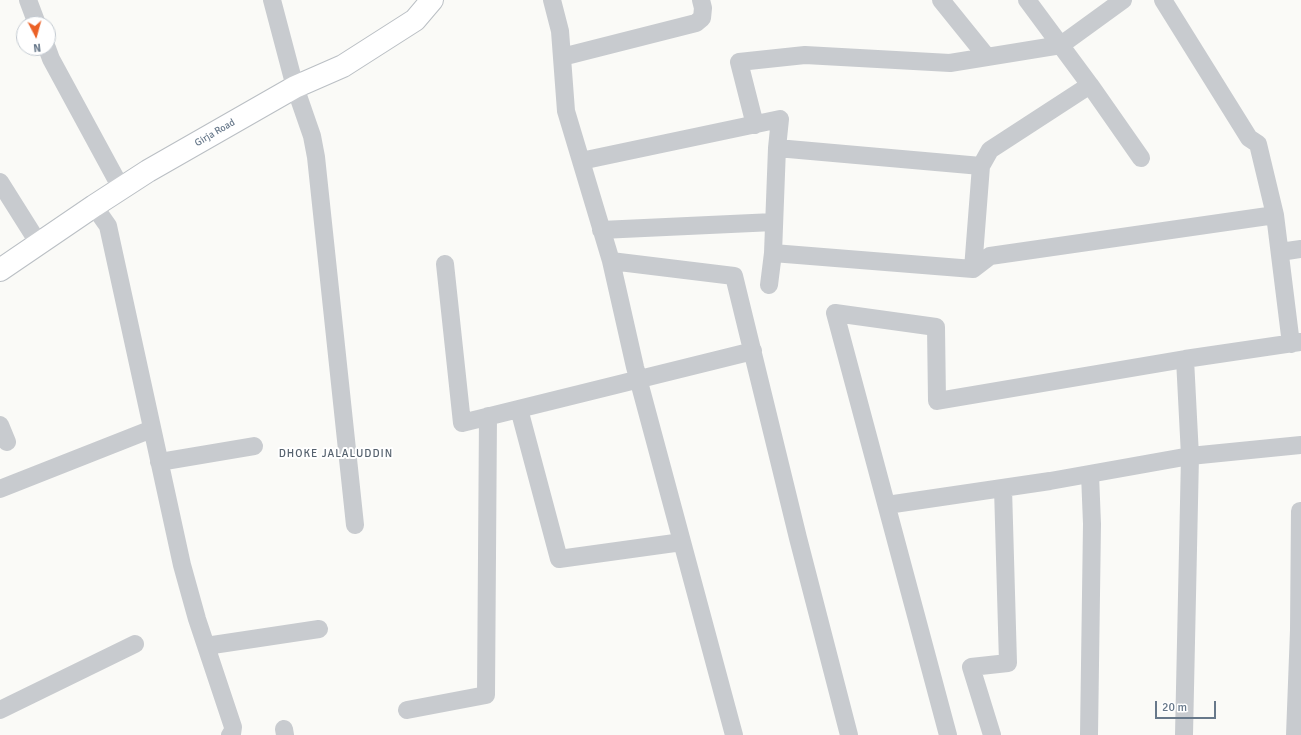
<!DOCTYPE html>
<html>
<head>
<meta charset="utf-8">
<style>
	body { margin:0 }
	#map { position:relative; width:1301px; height:735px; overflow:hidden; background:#fafaf7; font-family:Signika,sans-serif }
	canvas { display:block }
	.north { position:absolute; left:16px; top:16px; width:40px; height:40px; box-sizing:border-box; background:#fff; border:1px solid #c2c9d0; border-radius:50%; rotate:174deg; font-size:11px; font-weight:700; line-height:16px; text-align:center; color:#67788a }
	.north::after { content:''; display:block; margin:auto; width:14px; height:18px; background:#eb6126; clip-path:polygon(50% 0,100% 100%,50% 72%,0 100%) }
	.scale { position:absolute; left:1155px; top:701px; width:61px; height:18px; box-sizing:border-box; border:2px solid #67788a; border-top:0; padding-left:5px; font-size:12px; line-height:14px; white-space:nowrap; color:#67788a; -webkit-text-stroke:3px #fff; paint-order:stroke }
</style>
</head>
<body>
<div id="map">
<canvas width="1301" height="735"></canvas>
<div class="north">N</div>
<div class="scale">20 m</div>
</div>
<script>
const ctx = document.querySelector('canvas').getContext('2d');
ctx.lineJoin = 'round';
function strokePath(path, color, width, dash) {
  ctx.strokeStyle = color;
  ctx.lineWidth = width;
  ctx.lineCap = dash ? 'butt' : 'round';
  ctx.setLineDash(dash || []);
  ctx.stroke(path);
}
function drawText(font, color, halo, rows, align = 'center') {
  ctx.font = font + ' Signika,sans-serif';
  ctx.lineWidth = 4;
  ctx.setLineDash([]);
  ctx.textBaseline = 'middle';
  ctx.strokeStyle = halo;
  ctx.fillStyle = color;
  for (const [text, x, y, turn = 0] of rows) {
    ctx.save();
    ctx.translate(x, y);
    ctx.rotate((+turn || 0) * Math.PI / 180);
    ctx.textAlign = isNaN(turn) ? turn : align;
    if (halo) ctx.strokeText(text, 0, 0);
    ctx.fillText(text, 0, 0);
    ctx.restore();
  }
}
const secondary = new Path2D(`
	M0 270 94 206 148 171 295 87 343 66 415 20 432 0`);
strokePath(secondary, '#babfc4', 24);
strokePath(new Path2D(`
	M28 0 37 24
	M272 0 295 87 312 136 316 157 355 525
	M552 0 560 31 566 111 611 261 635 367 734 735
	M941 0 987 57
	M1027 0 1090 85
	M1163 0 1249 138 1258 144 1275 215 1291 344
	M47 48 51 59 121 188
	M562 57 696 23 702 18 703 8 701 0
	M755 125 739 62 805 55 950 63 1061 45 1123 0
	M581 161 780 119 777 148
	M981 166 990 150 1090 85 1141 158
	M0 182 39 244
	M94 206 108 226 182 565 197 619 233 727 232 734 230 735
	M601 230 774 222
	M1280 252 1301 249
	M773 253 777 148 981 166 973 269
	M611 261 734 276 798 538 849 735
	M445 264 462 423 753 351
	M769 285 773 253 973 269 990 256 1275 215
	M519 409 559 559 682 542
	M0 425 7 442
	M159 462 254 446
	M0 489 152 429
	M887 505 1050 481 1190 456 1301 445
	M206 646 319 629
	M0 710 135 644
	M407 710 486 695 488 416
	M284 729 285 735
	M948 735 835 313 936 327 937 401 1185 359 1301 342
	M992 735 971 667 1008 663 1003 488
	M1089 735 1092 524 1090 474
	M1184 735 1190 456 1185 359
	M1295 735 1299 630 1300 511`), '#c8cbcf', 18);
strokePath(secondary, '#fff', 22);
drawText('10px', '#67788a', '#fff', [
	["Girja Road",215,133,-30]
]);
ctx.letterSpacing = '1px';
drawText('11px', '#56626e', '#fff', [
	["DHOKE JALALUDDIN",336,454]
]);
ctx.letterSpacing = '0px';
</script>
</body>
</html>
